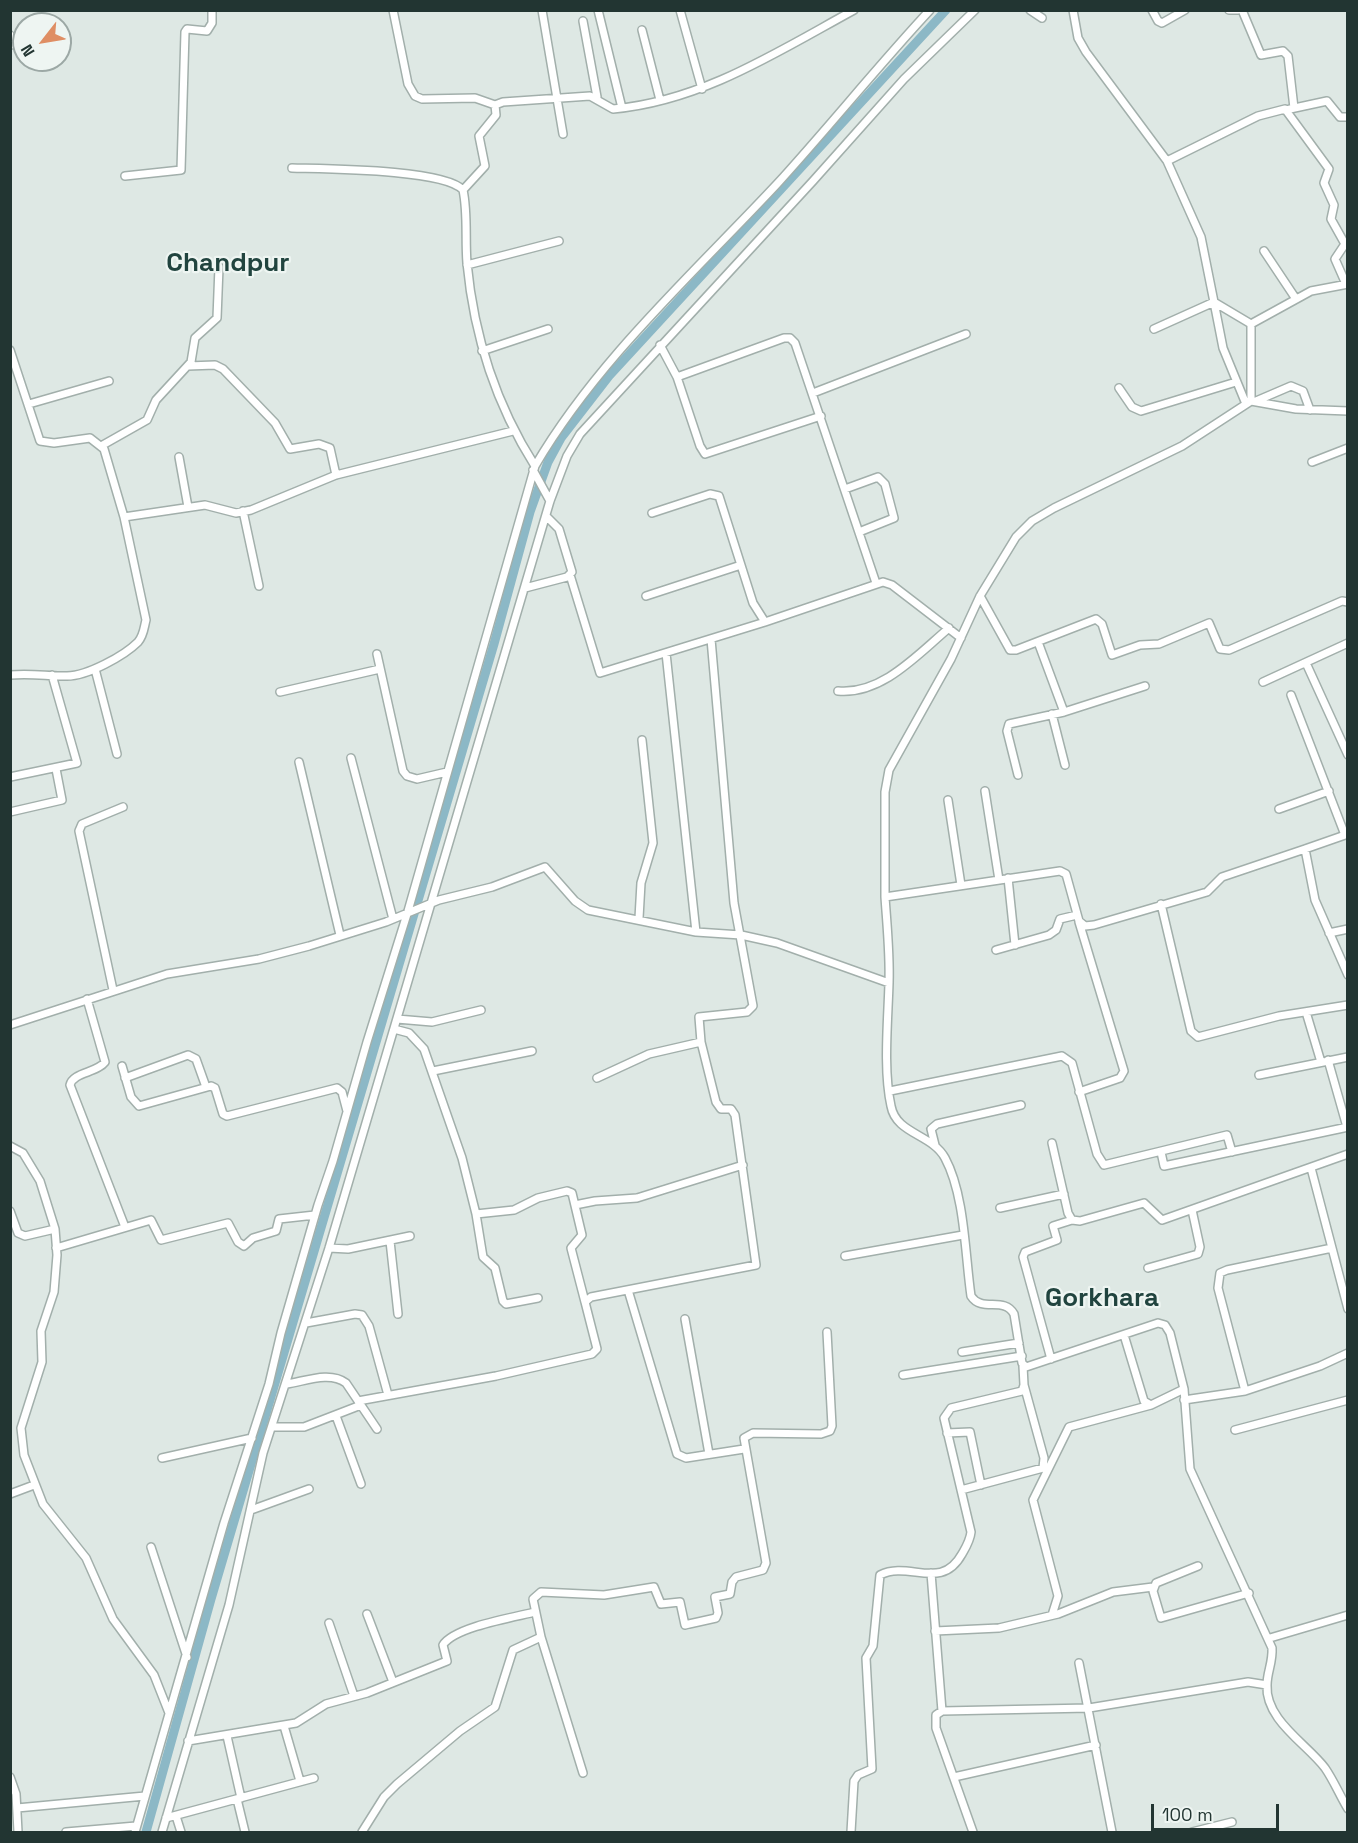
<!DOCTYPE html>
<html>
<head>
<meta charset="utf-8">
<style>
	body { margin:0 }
	#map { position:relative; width:1358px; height:1843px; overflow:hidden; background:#dee8e4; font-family:"Space Grotesk",sans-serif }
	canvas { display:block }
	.frame { position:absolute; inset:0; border:12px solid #223532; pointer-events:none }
	.north { position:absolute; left:12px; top:12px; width:60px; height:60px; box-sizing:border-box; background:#eef5f2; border:2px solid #9ca8a5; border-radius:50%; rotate:239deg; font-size:16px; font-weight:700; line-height:24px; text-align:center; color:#223532 }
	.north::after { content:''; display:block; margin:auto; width:21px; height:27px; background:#df8e64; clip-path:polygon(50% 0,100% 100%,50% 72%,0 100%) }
	.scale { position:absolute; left:1151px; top:1804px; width:128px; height:27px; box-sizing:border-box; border:3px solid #223532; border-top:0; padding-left:8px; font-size:18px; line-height:21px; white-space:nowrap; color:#223532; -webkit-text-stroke:4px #eef5f2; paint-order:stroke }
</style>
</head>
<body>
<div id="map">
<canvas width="1358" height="1843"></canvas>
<div class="frame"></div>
<div class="north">N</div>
<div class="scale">100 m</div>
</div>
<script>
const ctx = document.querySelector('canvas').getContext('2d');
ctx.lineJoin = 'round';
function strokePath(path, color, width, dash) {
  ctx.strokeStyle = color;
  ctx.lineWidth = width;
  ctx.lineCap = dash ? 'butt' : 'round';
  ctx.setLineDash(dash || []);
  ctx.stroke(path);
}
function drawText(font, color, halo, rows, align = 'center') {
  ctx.font = font + ' "Space Grotesk",sans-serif';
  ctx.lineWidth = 4.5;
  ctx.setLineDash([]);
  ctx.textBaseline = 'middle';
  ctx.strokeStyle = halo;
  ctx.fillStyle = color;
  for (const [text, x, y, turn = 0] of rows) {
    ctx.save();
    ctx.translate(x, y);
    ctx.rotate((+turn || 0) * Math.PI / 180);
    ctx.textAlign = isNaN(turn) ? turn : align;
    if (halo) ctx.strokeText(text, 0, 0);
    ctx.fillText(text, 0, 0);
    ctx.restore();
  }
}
strokePath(new Path2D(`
	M146 1832 211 1599 494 644 530 512 548 462 561 438 609 376 946 10`), '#8cb8c6', 9);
const street = new Path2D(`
	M393 10 408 84 415 96 422 99 475 98 495 105 503 102 590 96 613 109C702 101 777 52 854 10
	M542 10 563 134
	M598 10 622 108
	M680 10 702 89
	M1030 10 1042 18
	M1073 10 1078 38 1086 52 1167 161 1201 237 1214 302 1251 324
	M1152 10 1158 21 1162 23 1185 10
	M1229 10H1238
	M1242 10 1261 55 1283 51 1288 56 1294 108
	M583 21 597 97
	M642 30 660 100
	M10 35 11 45
	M1290 109 1327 101 1340 117H1348
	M1167 161 1258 116 1285 109 1329 169 1324 183 1334 205 1331 219 1345 244 1335 259 1346 284
	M292 168C324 169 444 169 463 190 468 213 465 239 467 263 474 337 495 403 535 466
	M125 176 181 170 185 32 187 29 207 31 212 23V10
	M463 190 485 166 479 136 496 115 495 105
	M1264 251 1296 299
	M467 265 559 241
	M1154 329 1214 302 1223 348 1246 404
	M660 345 677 377 700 446 705 454 821 416
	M10 350 40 441 54 443 90 438 104 449 124 517 146 620C144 627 144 635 138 642 124 656 87 676 67 676 47 676 30 673 10 675
	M482 351 548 329
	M188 366 215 365 223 369 275 423 290 449 319 444 330 448 336 475
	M677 377 784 338H790L795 343 876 583
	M1119 388 1132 407 1141 411 1236 382
	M813 393 966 334
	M1251 401 1296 409 1348 411
	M1256 401 1291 386 1303 391 1310 410
	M29 404 109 381
	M101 446 147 420 156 400 191 362 195 338 217 318 219 267
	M179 457 188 507
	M1312 462 1348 448
	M533 470 550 501
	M845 489 878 477 885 484 894 518 859 532
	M243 511 259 586
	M652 513 710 494 719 496 753 603 765 622 883 582 892 585 961 638
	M124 517 205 505 236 513 251 510 336 475 513 431
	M570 575 600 673 765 622
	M525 588 567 577 572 572 559 529 546 516
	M646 596 741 565
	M980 596 1010 650H1016L1096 619 1102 624 1112 655 1140 645 1159 644 1209 623 1220 649 1229 650 1342 601 1348 602
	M1038 642 1064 712 1145 686
	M666 653 696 932
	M377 654 403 771 407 776 417 779 447 772
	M1306 663 1348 755
	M95 669 117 754
	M1263 682 1348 643
	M838 691C882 695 918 654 949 628
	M280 692 380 669
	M1291 695 1345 835
	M1052 714 1065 765
	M351 758 393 919
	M299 762 340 935
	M1018 775 1007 731 1009 724 1064 712
	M10 777 77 763 52 675
	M985 791 999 880
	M948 800 961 885
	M1279 809 1329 791
	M10 812 62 800 56 769
	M1305 849 1348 834
	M1008 878 1015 945
	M885 897V792L889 770 951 659 980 596 1016 537 1032 521 1054 508 1182 446 1251 401V324L1311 291 1348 284
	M1161 904 1191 1031 1198 1037 1279 1016 1348 1005
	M639 918 641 883 653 843 642 740
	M1079 922 1124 1071 1120 1078 1079 1092
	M1329 933 1348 929
	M996 950 1049 935 1056 930 1060 919 1077 915
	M1348 975 1315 900 1305 849 1222 877 1207 892 1094 925 1085 926 1079 921 1066 874 1060 871 885 897C887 926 890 954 889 983 888 1020 883 1070 891 1106 896 1134 932 1134 945 1158 965 1195 965 1255 971 1296 982 1313 1004 1296 1014 1314L1022 1363 1026 1367 1158 1323 1165 1325 1170 1333 1184 1389 1190 1469 1272 1648C1273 1662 1267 1672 1267 1685 1265 1720 1307 1744 1325 1768 1334 1781 1340 1796 1348 1809
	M113 990 79 831 82 824 123 807
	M87 999 105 1062C97 1073 73 1072 70 1085L125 1227
	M1306 1012 1321 1062
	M397 1019 432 1022 481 1010
	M10 1025 167 974 259 959 309 946 386 922 439 900 492 887 545 867 575 901 588 910 696 932 741 935 777 943 889 983
	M394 1029 409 1033 424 1049 462 1158 476 1214 483 1257 495 1268 503 1301 506 1304 538 1298
	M1328 1060 1347 1127
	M122 1066 131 1097 139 1106 211 1086 215 1088 223 1114 227 1116 337 1088 342 1092 347 1111
	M433 1071 532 1051
	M1259 1075 1348 1057
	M125 1078 188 1055 196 1059 206 1087
	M597 1078 649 1054 701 1042 699 1017 747 1012 753 1006 734 903 711 639
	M890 1091 1062 1056 1072 1063 1097 1154 1104 1165 1227 1135 1232 1152
	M1052 1143 1068 1213 1072 1220 1080 1221 1144 1203 1162 1220 1348 1154
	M935 1145 931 1129 937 1124 1021 1105
	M10 1146 23 1153 40 1181 55 1229 57 1255 54 1292 41 1331 42 1362 21 1428 24 1455 43 1504 86 1558 113 1619 154 1675 169 1713
	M1161 1152 1164 1166 1348 1127
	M1311 1168 1348 1309
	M575 1205 595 1201 637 1198 743 1165
	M1000 1208 1064 1194
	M10 1211 18 1233 25 1236 55 1229
	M476 1214 514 1210 538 1198 567 1191 572 1193 582 1235 571 1248 585 1302
	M390 1241 398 1314
	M56 1248 151 1220 161 1240 228 1223 238 1242 244 1246 253 1238 276 1231 279 1219 315 1215
	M329 1248 348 1249 410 1236
	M845 1256 963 1235
	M1148 1268 1198 1254 1200 1247 1192 1210
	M628 1290 677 1454 686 1458 744 1449
	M685 1319 709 1454
	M306 1323 355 1314 362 1315 369 1326 388 1395
	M1124 1335 1144 1401 1151 1405 1184 1389
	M962 1352 1019 1343
	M1051 1359 1023 1257 1025 1252 1057 1240 1053 1226 1072 1220
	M903 1375 1022 1356
	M287 1384C306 1381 330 1371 346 1383L377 1429
	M1245 1391 1320 1366 1348 1353
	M1184 1400 1245 1391 1218 1288 1220 1273 1227 1270 1332 1248
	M358 1401 496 1376 592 1354 597 1349 585 1302 591 1297 756 1265 735 1115 731 1109H721L716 1102 701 1042
	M336 1416 361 1484
	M273 1427H304L361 1405
	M1235 1430 1348 1400
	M947 1433 970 1432 981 1485
	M162 1458 252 1438
	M961 1490 1043 1468 1044 1458 1024 1385
	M10 1494 34 1485
	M251 1510 309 1489
	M151 1547 187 1657
	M1198 1566 1156 1583 1153 1591 1161 1618 1249 1593
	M931 1573 942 1711
	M367 1614 393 1682
	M1052 1615 1058 1596 1033 1500 1069 1427 1151 1405
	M329 1623 354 1696
	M935 1631 999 1628 1058 1614 1113 1592 1153 1587
	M541 1637 583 1773
	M1270 1638 1348 1615
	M1079 1663 1112 1832
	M284 1726 300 1781
	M227 1736 241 1798
	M188 1741 296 1723 326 1704 367 1693 447 1661 443 1645C454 1627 515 1617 535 1612
	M10 1777 16 1794 18 1832
	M954 1777 1096 1745
	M237 1799 245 1832
	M17 1808 145 1796
	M176 1816 181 1832
	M166 1818 314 1778
	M66 1832 136 1826
	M135 1832 224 1523 269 1384 281 1333 318 1205 333 1161 367 1042 408 911 535 466C597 360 694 273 777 184 829 127 877 67 930 10
	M162 1832 229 1605 263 1453 329 1248 550 501 567 456 580 434 813 181 904 79 975 10
	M362 1832 384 1797 397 1784 460 1731 495 1707 513 1650 541 1637 533 1599 541 1592 604 1595 654 1587 661 1604 680 1602 685 1625 689 1624 716 1618 718 1613 715 1597 730 1594 732 1582 736 1577 763 1570 766 1563 744 1438 753 1433 821 1434 830 1431 832 1426 827 1332
	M851 1832 854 1781 858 1775 872 1769 866 1658 873 1646 880 1575C909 1560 941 1592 962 1554 966 1547 970 1541 971 1532L944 1418 951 1408 1022 1391 1024 1385 1023 1366
	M973 1832 936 1728V1715L942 1711 1089 1708 1248 1682 1267 1685
	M1192 1832 1232 1822`);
strokePath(street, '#a2afab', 10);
strokePath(street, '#fff', 7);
drawText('bold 26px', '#21443f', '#eef5f2', [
	["Chandpur",228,264],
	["Gorkhara",1102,1299]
]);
</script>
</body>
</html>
